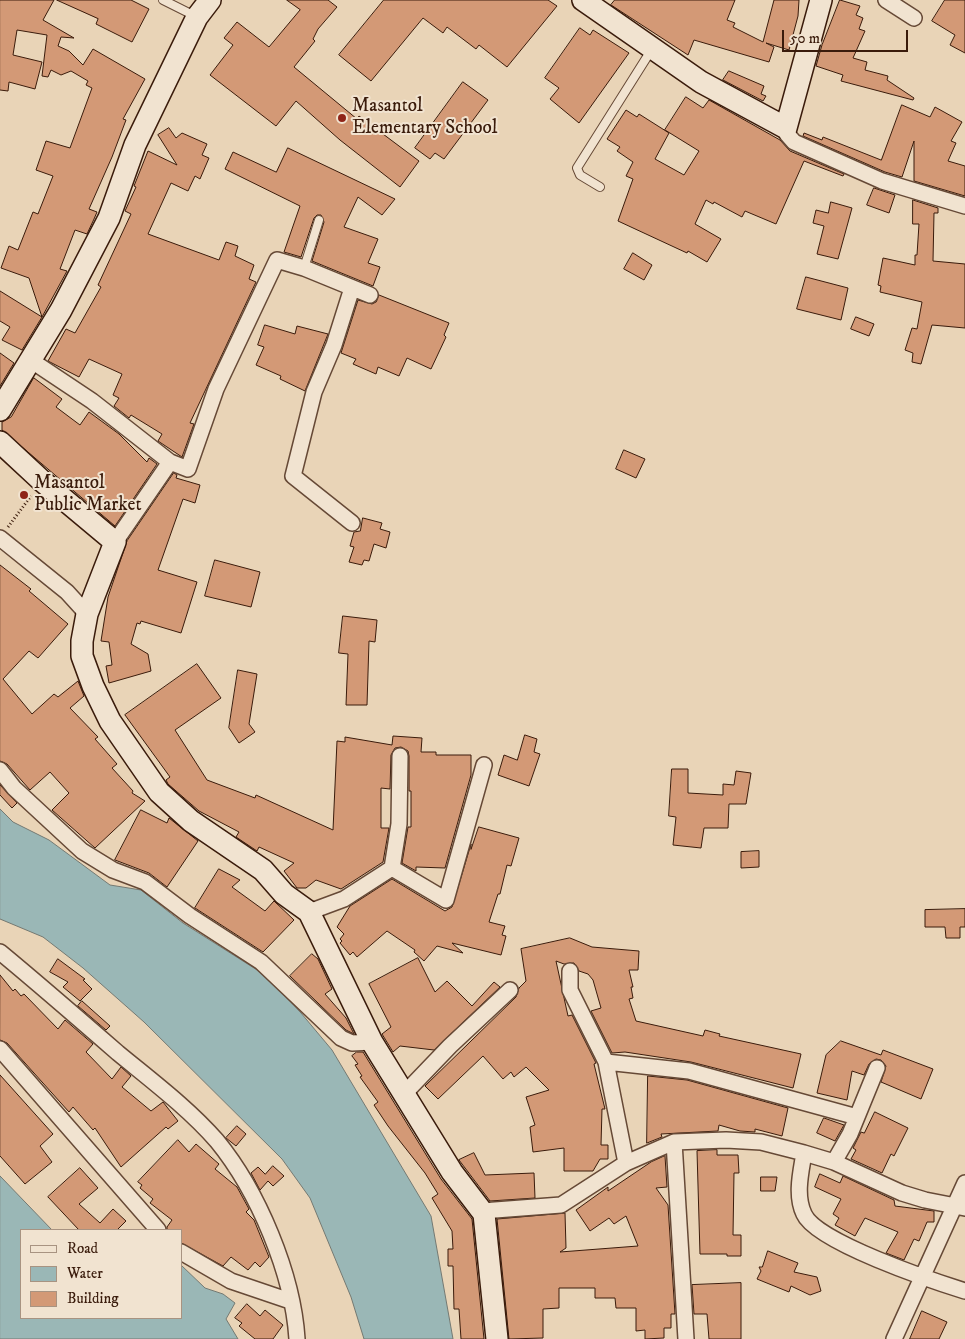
<!DOCTYPE html>
<html>
<head>
<meta charset="utf-8">
<style>
	body { margin:0 }
	#map { position:relative; width:965px; height:1339px; overflow:hidden; background:#e9d4b7; font-family:"IM FELL DW Pica",serif }
	canvas { display:block }
	.legend { position:absolute; left:20px; top:1229px; width:162px; height:90px; box-sizing:border-box; background:#f1e3d0; border:1px solid #a89381; margin:0; padding:6px 9px; list-style:none; font-size:15px; color:#3a1b0b }
	.legend li { display:flex; align-items:center; gap:10px; height:25px }
	.legend b { width:25px; border:1px solid #a89381 }
	.scale { position:absolute; left:782px; top:30px; width:126px; height:22px; box-sizing:border-box; border:2px solid #3a1b0b; border-top:0; padding-left:6px; font-size:15px; line-height:18px; white-space:nowrap; color:#3a1b0b; -webkit-text-stroke:4px #f1e3d0; paint-order:stroke }
</style>
</head>
<body>
<div id="map">
<canvas width="965" height="1339"></canvas>
<ul class="legend">
<li><b style="height:6px;background:#f1e3d0"></b>Road</li>
<li><b style="height:14px;background:#9ab7b6"></b>Water</li>
<li><b style="height:14px;background:#d39976"></b>Building</li>
</ul>
<div class="scale">50 m</div>
</div>
<script>
const ctx = document.querySelector('canvas').getContext('2d');
ctx.lineJoin = 'round';
function fill(path, color) {
  ctx.fillStyle = color;
  ctx.fill(path, 'evenodd');
}
function strokePath(path, color, width, dash) {
  ctx.strokeStyle = color;
  ctx.lineWidth = width;
  ctx.lineCap = dash ? 'butt' : 'round';
  ctx.setLineDash(dash || []);
  ctx.stroke(path);
}
function drawText(font, color, halo, rows, align = 'center') {
  ctx.font = font + ' "IM FELL DW Pica",serif';
  ctx.lineWidth = 4;
  ctx.setLineDash([]);
  ctx.textBaseline = 'middle';
  ctx.strokeStyle = halo;
  ctx.fillStyle = color;
  for (const [text, x, y, turn = 0] of rows) {
    ctx.save();
    ctx.translate(x, y);
    ctx.rotate((+turn || 0) * Math.PI / 180);
    ctx.textAlign = isNaN(turn) ? turn : align;
    if (halo) ctx.strokeText(text, 0, 0);
    ctx.fillText(text, 0, 0);
    ctx.restore();
  }
}
const water = new Path2D(`
	M0 809 13 822 49 840 110 885 141 890 183 923 265 975 301 1013 332 1050 431 1216 453 1339H364L351 1297 310 1198 282 1159 144 1022 83 968 43 937 0 919Z
	M0 1176 52 1230H21V1318H181V1265L205 1288 223 1294 235 1303 226 1319 238 1339H0Z`);
fill(water, '#9ab7b6');
strokePath(water, '#747972', 1);
const building = new Path2D(`
	M0 0H54L43 20 74 38 61 37 58 46 69 51 83 65 93 49 145 79 123 119 126 120 112 157 89 209 97 212 94 219 87 234 75 230 60 269 67 271 42 317 29 278 1 268 9 246 18 250 33 212 38 214 53 176 36 170 46 141 70 148 92 88 86 85 88 81 71 71 61 75 51 70 48 77 42 76 47 35 17 30 13 55 42 62 35 89 9 82 8 91 0 90Z
	M57 0H131L149 9 132 42 96 24 98 19Z
	M287 0H328L337 7 318 29 313 39 315 41 294 67 357 119 359 116 419 161 400 187 340 140 296 101 276 126 210 75 233 45 224 38 237 22 269 47 300 10Z
	M384 0H548L557 6 507 67 479 45 476 49 447 27 443 33 423 18 371 81 339 55Z
	M615 0H735L727 20 735 23 733 27 763 42 774 0H799L798 16 789 50 766 43 774 47 769 62 694 40 688 55 611 5Z
	M840 0 860 6 856 15 863 18 859 29 865 31 853 58 867 62 865 70 888 76 887 80 914 98 913 100 841 81 843 75 816 66 822 45Z
	M945 0H965V53L950 45 955 35 932 21Z
	M580 28 590 35 593 30 629 53 579 123 550 99 559 88 545 78Z
	M729 71 764 86 761 94 766 96 763 101 723 80Z
	M463 82 488 100 444 159 435 153 430 159 415 148Z
	M686 97 703 108 709 100 780 140 790 151 844 174 843 176 804 161 776 224 745 211 742 217 714 202 713 204 706 200 695 224 721 239 707 262 688 251 687 253 618 221 633 179 626 176 633 162 617 151 620 147 607 139 626 110 637 117 639 114 669 133 655 159 684 175 699 151 665 130Z
	M902 105 930 117 935 107 962 122 951 141 956 143 948 161 965 166V196L914 181V141L902 177 885 172 803 136 804 133 822 140 823 137 881 160Z
	M169 128 176 138 182 133 207 144 202 155 209 158 200 179 195 176 188 191 171 183 148 234 219 260 226 242 238 246 235 256 254 265 249 279 256 282 190 423 194 424 182 457 158 441 162 434 131 415 129 418 114 406 119 398 113 395 122 374 89 359 79 377 48 361 66 329 75 333 101 287 98 285 131 214 125 211 136 187 134 186 148 151 177 165 158 135Z
	M288 148 395 199 382 215 358 197 344 227 378 239 368 263 380 267 373 286 312 261 324 222 321 215H317L314 218 301 257 284 252 300 206 225 169 233 152 276 172Z
	M874 188 895 195 889 213 867 205Z
	M913 200 938 208V213H934L933 261 965 264V328L932 325 921 364 912 362 913 353 905 350 912 328 917 329 922 302 880 292 881 286 878 285 883 258 915 265V255H917L919 224H913Z
	M831 202 852 208 838 259 817 254 824 226 813 223 816 210 828 213Z
	M633 253 652 265 644 280 624 269Z
	M806 277 848 288 841 320 797 309Z
	M0 291 42 317 22 350 2 340 10 327 0 321Z
	M379 295 449 323 444 335 446 337 431 369 407 358 399 376 378 367 376 374 353 364 356 359 341 353 358 300 372 304 376 302Z
	M856 317 874 324 869 336 851 329Z
	M265 325 295 334 297 326 328 334 305 391 280 379 281 376 256 365 264 347 258 345Z
	M0 353 14 363 0 386Z
	M34 378 62 399 56 407 80 425 89 412 119 434 147 462 149 458 157 464 115 526 2 430V422L11 417Z
	M624 450 645 459 636 478 616 469Z
	M174 473 177 475 176 478 200 485 195 503 183 499 158 570 197 582 181 633 141 621 140 624 137 623 131 644 148 654 151 671 109 683 106 666 112 665 109 642 101 641 108 597 127 541Z
	M363 518 382 523 380 529 390 532 386 548 374 544 369 561 364 560 362 565 349 562 354 547 350 546 354 532 360 531Z
	M215 560 260 572 251 607 205 596Z
	M0 565 31 589 29 591 68 624 38 658 29 651 3 679 32 714 54 694 58 697 78 681 84 696 70 708 98 737 95 739 117 764 112 768 133 791 132 793 145 801 95 848 52 810 69 793 50 772 30 790 7 764 0 761Z
	M343 616 377 620 375 642 369 641 367 705H346L348 654 339 653Z
	M197 664 221 698 175 730 207 780 255 798 256 795 333 830 337 741 345 742V737L392 745 393 736 422 738 421 752H436V755H471V775L445 868 416 867V871L402 863 408 827H411V791H409V756L408 751 401 747 395 748 391 755 390 789 381 788V828H389L383 862 341 889 316 880 306 888H297L284 871 294 863 259 847 257 851 236 837 239 832 199 811 168 784 166 780 170 777 125 715Z
	M238 670 257 674 249 724 255 732 239 743 229 728Z
	M525 735 537 739 534 752 540 754 529 786 498 775 504 755 517 760Z
	M672 769H688V793L723 795V784L734 785 736 771 751 773 746 804H729L728 828H704L701 848 673 845 676 817 669 816Z
	M0 785 17 803 12 808 0 795Z
	M141 810 167 823 169 818 198 841 167 887 149 873 115 860Z
	M479 827 519 838 511 866 507 865 500 894H498L489 922 505 926 502 935 506 936 501 955 452 943 463 953 437 946 424 961 414 952 415 950 387 931 357 957 353 952 350 955 340 943 342 941 340 939 344 934 337 927 350 906 392 879 445 911 452 907 471 844V849Z
	M759 851V867L741 868V852Z
	M219 869 240 880 232 887 265 911 274 901 294 920 263 952 195 908Z
	M965 909V927H960V938H946L945 927H925V910Z
	M570 938 592 947 639 951 638 970H629L633 987H631L633 998 629 999 636 1021 703 1036 705 1030 720 1034 719 1036 801 1054 793 1088 691 1062 625 1052 612 1053 591 1011 601 1008 593 980 588 974 579 971 574 963 564 964 556 961 568 1016 572 1015 596 1063 594 1064 605 1109H602L601 1145H608V1159H600L593 1171H564V1148L533 1152 530 1127 535 1125 526 1097 549 1090 526 1067 514 1077 511 1072 503 1079 483 1056 438 1099 425 1086 516 997 519 988 526 981 521 949Z
	M312 954 318 959 332 989 325 994 346 1018 354 1034 346 1030 290 976Z
	M418 958 435 992 447 981 472 1006 494 982 500 987 434 1050 400 1046 393 1052 382 1034 391 1027 369 984Z
	M58 959 85 979 83 980 92 989 80 1001 63 987 68 982 50 972Z
	M0 975 13 991 15 989 21 996 24 994 58 1029 65 1020 93 1044 86 1052 112 1079 121 1067 131 1076 122 1087 151 1111 163 1102 178 1121 168 1129 166 1127 121 1167 95 1128 93 1130 73 1107 69 1112 7 1043 0 1040Z
	M82 1001 110 1026 106 1030 78 1006Z
	M841 1041 881 1055 883 1050 933 1069 921 1099 881 1082 886 1066 881 1060 876 1059 869 1064 864 1075 852 1071 847 1100 817 1093 826 1055Z
	M357 1052H363L441 1179 472 1219 484 1339H461L459 1309H454L453 1266H448V1249H453L452 1231 432 1198 438 1194 425 1173 388 1126 374 1105 378 1102 360 1077 362 1076 355 1065 358 1064 352 1056Z
	M0 1075 53 1134 40 1146 52 1162 25 1184 0 1156Z
	M648 1076 687 1080 788 1108 782 1136 755 1129V1132L740 1131 719 1125 718 1131 661 1134 662 1137 647 1143Z
	M875 1112 908 1128 894 1156 891 1154 882 1173 851 1159 856 1150 853 1148 861 1132 864 1133Z
	M824 1118 844 1125 835 1141 817 1133Z
	M237 1126 246 1134 236 1146 226 1138Z
	M178 1140 189 1152 196 1144 219 1164 215 1169 237 1187 249 1209 246 1212 254 1220 269 1257 260 1267 255 1262 248 1270 231 1257 223 1266 181 1243V1230H167V1227L172 1220 150 1203 153 1199 140 1188 142 1185 138 1182Z
	M717 1150V1155H738L739 1173H734L733 1235H741V1256H727V1254H700L697 1151Z
	M474 1153 485 1175 534 1173 535 1198 490 1201 459 1160Z
	M665 1156 667 1187 656 1188 668 1205 675 1314H671V1328H664V1338L645 1339V1330L636 1331V1308H616L615 1298H595V1288H559V1308L543 1309V1338L509 1339 497 1219 565 1213 566 1248 560 1252 638 1246 626 1216 614 1224 609 1218 590 1231 576 1210 608 1187V1191L651 1162Z
	M273 1166 284 1176 273 1186 268 1181 260 1190 251 1173 258 1167 265 1174Z
	M80 1168 98 1188 79 1204 100 1223 113 1209 126 1221 117 1230H79L48 1197Z
	M820 1174 840 1183 843 1176 894 1200 895 1206 934 1211V1222H927L919 1241 914 1239 904 1260 886 1253 898 1232 865 1218 855 1236 835 1225 839 1218 833 1214 841 1199 815 1187Z
	M761 1177H777L775 1191H761Z
	M768 1251 798 1263 794 1272 817 1277 821 1291 810 1295 791 1286 789 1292 757 1279 761 1271 759 1267H762Z
	M741 1283V1339H709L707 1314H694L692 1285Z
	M247 1304 260 1316 265 1310 283 1325 273 1339H255L239 1326 242 1323 235 1318Z
	M922 1311 947 1322 939 1339H910Z`);
fill(building, '#d39976');
strokePath(building, '#3a1b0b', 1);
const lane = new Path2D(`
	M163 0 195 16
	M600 187 580 175 577 168 652 49
	M304 268 319 220`);
const street = new Path2D(`
	M886 0 914 18
	M786 128 787 134 794 142 882 181 965 206
	M352 288 334 345 314 392 293 476 352 523
	M32 361 92 401 170 462
	M0 538 67 592 87 614
	M115 542 170 462 188 469 216 389 277 260 304 268 370 295
	M0 770 14 788 82 851 113 870 145 882 190 916 261 962 341 1038 352 1043 372 1042
	M392 868 446 900 484 765
	M309 912 344 899 392 868 399 824 400 756
	M0 952C40 985 79 1019 118 1053 152 1081 188 1108 217 1141 258 1191 293 1274 297 1339
	M570 971V990L606 1062 689 1071 857 1117
	M0 1049 158 1230
	M606 1062 626 1163
	M403 1095 450 1046 510 990
	M674 1142 686 1339
	M804 1153C801 1172 795 1195 804 1214 816 1242 933 1281 965 1291
	M834 1162 850 1134 877 1068
	M482 1211 561 1205 626 1163 674 1142 726 1140 761 1142 804 1153 834 1162 902 1193 925 1200 965 1208
	M181 1252 231 1281 290 1301
	M894 1339 965 1183`);
const secondary = new Path2D(`
	M583 0 701 82 786 128 821 0
	M0 410 61 310 109 218 135 145 197 17 210 0
	M0 442 42 481 115 542 87 614 82 641V656L93 686 110 721 159 792 191 821 263 870 284 894 309 912 372 1042 452 1172 484 1214 497 1339`);
strokePath(lane, '#664936', 10);
strokePath(street, '#664936', 18);
strokePath(secondary, '#3a1b0b', 24);
strokePath(new Path2D(`
	M8 527 31 496`), '#3a1b0b', 3, [1, 2.5]);
strokePath(lane, '#f1e3d0', 8);
strokePath(street, '#f1e3d0', 15);
strokePath(secondary, '#f1e3d0', 21);
for (const [x, y, r, color] of [
	[342,118,5,"#8f2418"],
	[24,495,5,"#8f2418"]
]) {
  const dot = new Path2D();
  dot.arc(x, y, r, 0, 2 * Math.PI);
  ctx.fillStyle = color;
  ctx.fill(dot);
  strokePath(dot, '#f1e3d0', 2);
}
drawText('19px', '#3a1b0b', '#f1e3d0', [
	["Masantol",352,107],
	["Elementary School",352,129],
	["Masantol",34,484],
	["Public Market",34,506]
], 'left');
</script>
</body>
</html>
